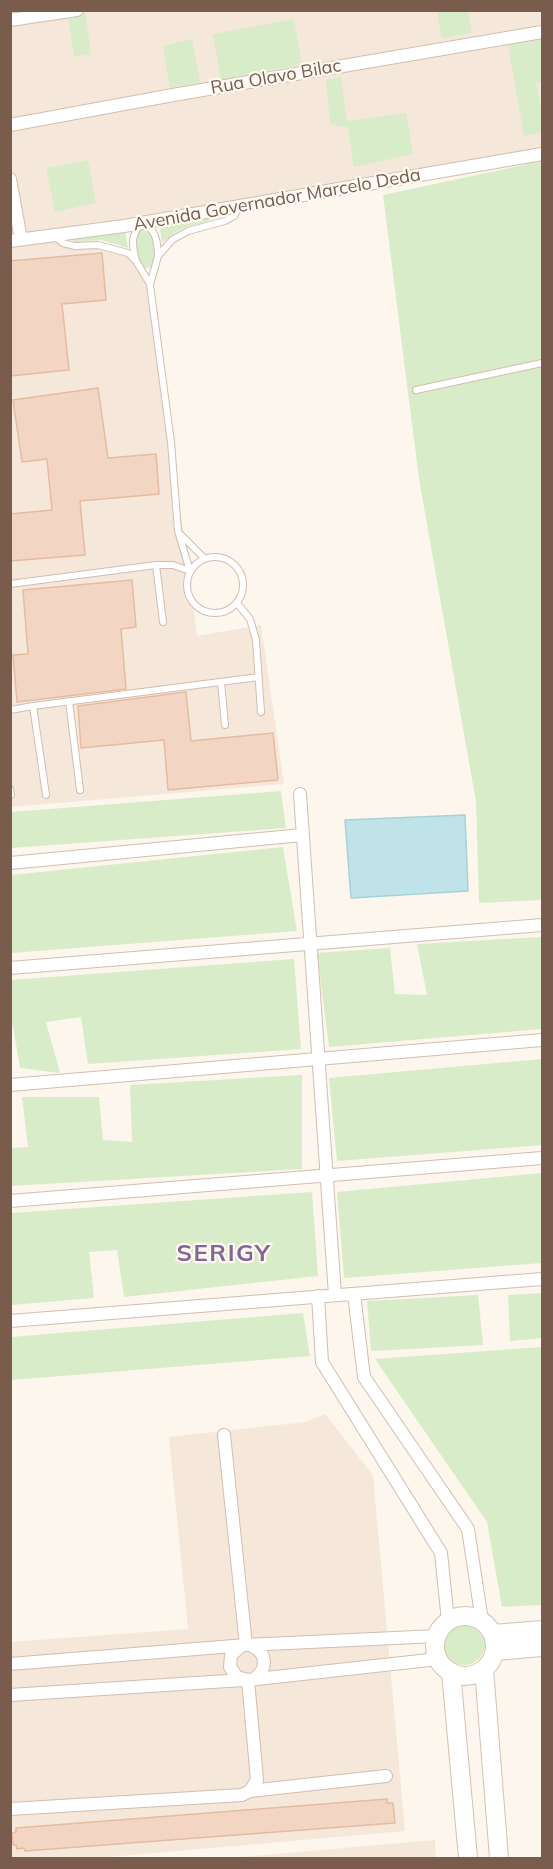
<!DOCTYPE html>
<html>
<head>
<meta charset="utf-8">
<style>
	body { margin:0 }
	#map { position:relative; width:553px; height:1869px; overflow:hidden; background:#fdf6ec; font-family:Mulish,sans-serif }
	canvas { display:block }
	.frame { position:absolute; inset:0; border:12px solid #7a5c4d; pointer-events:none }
</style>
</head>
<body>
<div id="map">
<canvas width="553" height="1869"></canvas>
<div class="frame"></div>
</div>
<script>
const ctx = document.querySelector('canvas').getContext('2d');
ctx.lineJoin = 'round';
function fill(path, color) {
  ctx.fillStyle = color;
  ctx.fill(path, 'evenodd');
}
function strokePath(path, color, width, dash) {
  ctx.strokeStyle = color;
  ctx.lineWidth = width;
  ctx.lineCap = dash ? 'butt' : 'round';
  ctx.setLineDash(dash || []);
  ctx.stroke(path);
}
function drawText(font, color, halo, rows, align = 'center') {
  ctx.font = font + ' Mulish,sans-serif';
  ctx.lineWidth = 4.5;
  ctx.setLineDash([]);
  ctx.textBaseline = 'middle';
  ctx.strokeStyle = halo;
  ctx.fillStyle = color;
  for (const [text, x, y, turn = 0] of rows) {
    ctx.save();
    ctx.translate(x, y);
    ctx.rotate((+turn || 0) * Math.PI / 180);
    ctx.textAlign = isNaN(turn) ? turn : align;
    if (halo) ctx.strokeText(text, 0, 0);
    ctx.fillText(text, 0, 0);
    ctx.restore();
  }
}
fill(new Path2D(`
	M11 11H542V154L53 235 63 243 98 245 128 253 150 285 197 636 261 625 284 784 11 807Z
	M325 1414 373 1475 405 1831 98 1858H11V1642L188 1629 169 1437 305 1422Z
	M435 1840 436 1858H230Z`), '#f5e8da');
fill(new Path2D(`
	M83 11H85L91 55 74 56 68 18Z
	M437 11H468L472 33 442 38Z
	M294 19 302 64 221 80 213 34Z
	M542 37V82L536 84 542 114V132L524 136 508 45Z
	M192 39 200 82 170 88 163 46Z
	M341 77 347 121 406 113 413 154 354 167 348 128 330 124 326 80Z
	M88 160 96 203 55 212 46 168Z
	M542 161V900L479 903 476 802 419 479 383 195Z
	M216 213C211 224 197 223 187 227 177 230 170 236 162 243L159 220Z
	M142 222 157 240 154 267 141 269 135 260 134 232Z
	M124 226 128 248 101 240 75 242 68 236Z
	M281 791 286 828 11 848V812Z
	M283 847 297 931 11 953V875Z
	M542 937V1029L329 1047 317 953 390 948 395 994 427 995 417 944Z
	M294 959 301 1049 88 1064 81 1017 46 1022 60 1073 20 1068 13 1026H11V980Z
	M542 1059V1145L337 1161 329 1078Z
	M302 1075V1169L11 1186V1148L28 1147 22 1097H99L103 1140 132 1142 130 1085Z
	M542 1173V1263L344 1278 337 1192Z
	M312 1192 318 1276 124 1297 117 1250 89 1252 94 1298 11 1305V1213Z
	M542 1293V1338L510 1341 508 1295Z
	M478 1295 483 1345 371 1351 367 1301Z
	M303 1313 310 1356 11 1380V1337Z
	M542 1347V1605L502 1607 487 1522 375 1359Z
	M443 1644a21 21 0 1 1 42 0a21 21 0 1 1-42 0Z`), '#d8ecc9');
const water = new Path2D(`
	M465 815 468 891 351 898 345 820Z`);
fill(water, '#bfe3e8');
strokePath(water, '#a5d3da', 1.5);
const building = new Path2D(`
	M102 253 106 300 62 304 69 370 10 376V261Z
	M98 388 108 458 156 454 159 494 80 501 85 555 10 561V514L52 510 47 459 22 462 13 400Z
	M132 580 136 627 121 629 126 689 17 702 13 655 28 654 23 590Z
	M186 692 191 741 273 733 278 780 168 790 164 740 81 748 78 706Z
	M387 1799V1803H393L395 1823 25 1851 24 1848 17 1849 16 1845H13L12 1833 16 1832V1828Z`);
fill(building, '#f3d5c3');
strokePath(building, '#e6bba3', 1.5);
const lane = new Path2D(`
	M54 236 63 243 75 246 98 245 128 253 136 261 150 284
	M136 261C132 244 130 237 142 222 157 232 157 239 158 255
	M416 390 542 363
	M180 534 204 558
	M187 585a28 28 0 1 1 56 0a28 28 0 1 1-56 0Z
	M156 565 163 622
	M190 571 178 531 171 442 150 285 158 256 172 240 188 231 225 221 234 216 239 207
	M10 584 156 565H173L190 571
	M237 603 250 619 256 640 261 712
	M221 682 225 725
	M69 701 80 790
	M33 706 46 795
	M10 710 33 706 259 677
	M10 789 11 795`);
const street = new Path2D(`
	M10 20 77 10
	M10 125 173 95 542 32
	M10 179 21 239
	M10 241 124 226 542 154
	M300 794 335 1295
	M10 863 302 835
	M10 968 542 925
	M10 1085 542 1040
	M10 1201 542 1158
	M354 1294 364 1377 468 1529 482 1621
	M318 1296 322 1362 441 1553 448 1621
	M10 1321 542 1279
	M224 1435 246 1645
	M252 1646C267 1653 268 1669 254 1679
	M240 1647 231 1655 230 1667 237 1677 248 1680 438 1659
	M10 1664 246 1645 437 1636
	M10 1695 243 1680
	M250 1791 386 1776
	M10 1809 242 1795 250 1791 257 1780 248 1680`);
const secondary = new Path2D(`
	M435 1646a30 30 0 1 1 60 0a30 30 0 1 1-60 0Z
	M493 1634 542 1630
	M495 1651 542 1647
	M484 1669 499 1858
	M451 1672 468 1858`);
strokePath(lane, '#d1beb0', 8);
strokePath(street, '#d1beb0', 14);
strokePath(secondary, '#d6c0b0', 20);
strokePath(lane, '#fff', 6);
strokePath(street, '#fff', 12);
strokePath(secondary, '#fff', 18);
drawText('18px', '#7a5c4d', '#fffaf3', [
	["Rua Olavo Bilac",276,77,-10],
	["Avenida Governador Marcelo Deda",277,200,-10]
]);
ctx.letterSpacing = '1.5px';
drawText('bold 24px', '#846695', '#fffaf3', [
	["SERIGY",224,1254]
]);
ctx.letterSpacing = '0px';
</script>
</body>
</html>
